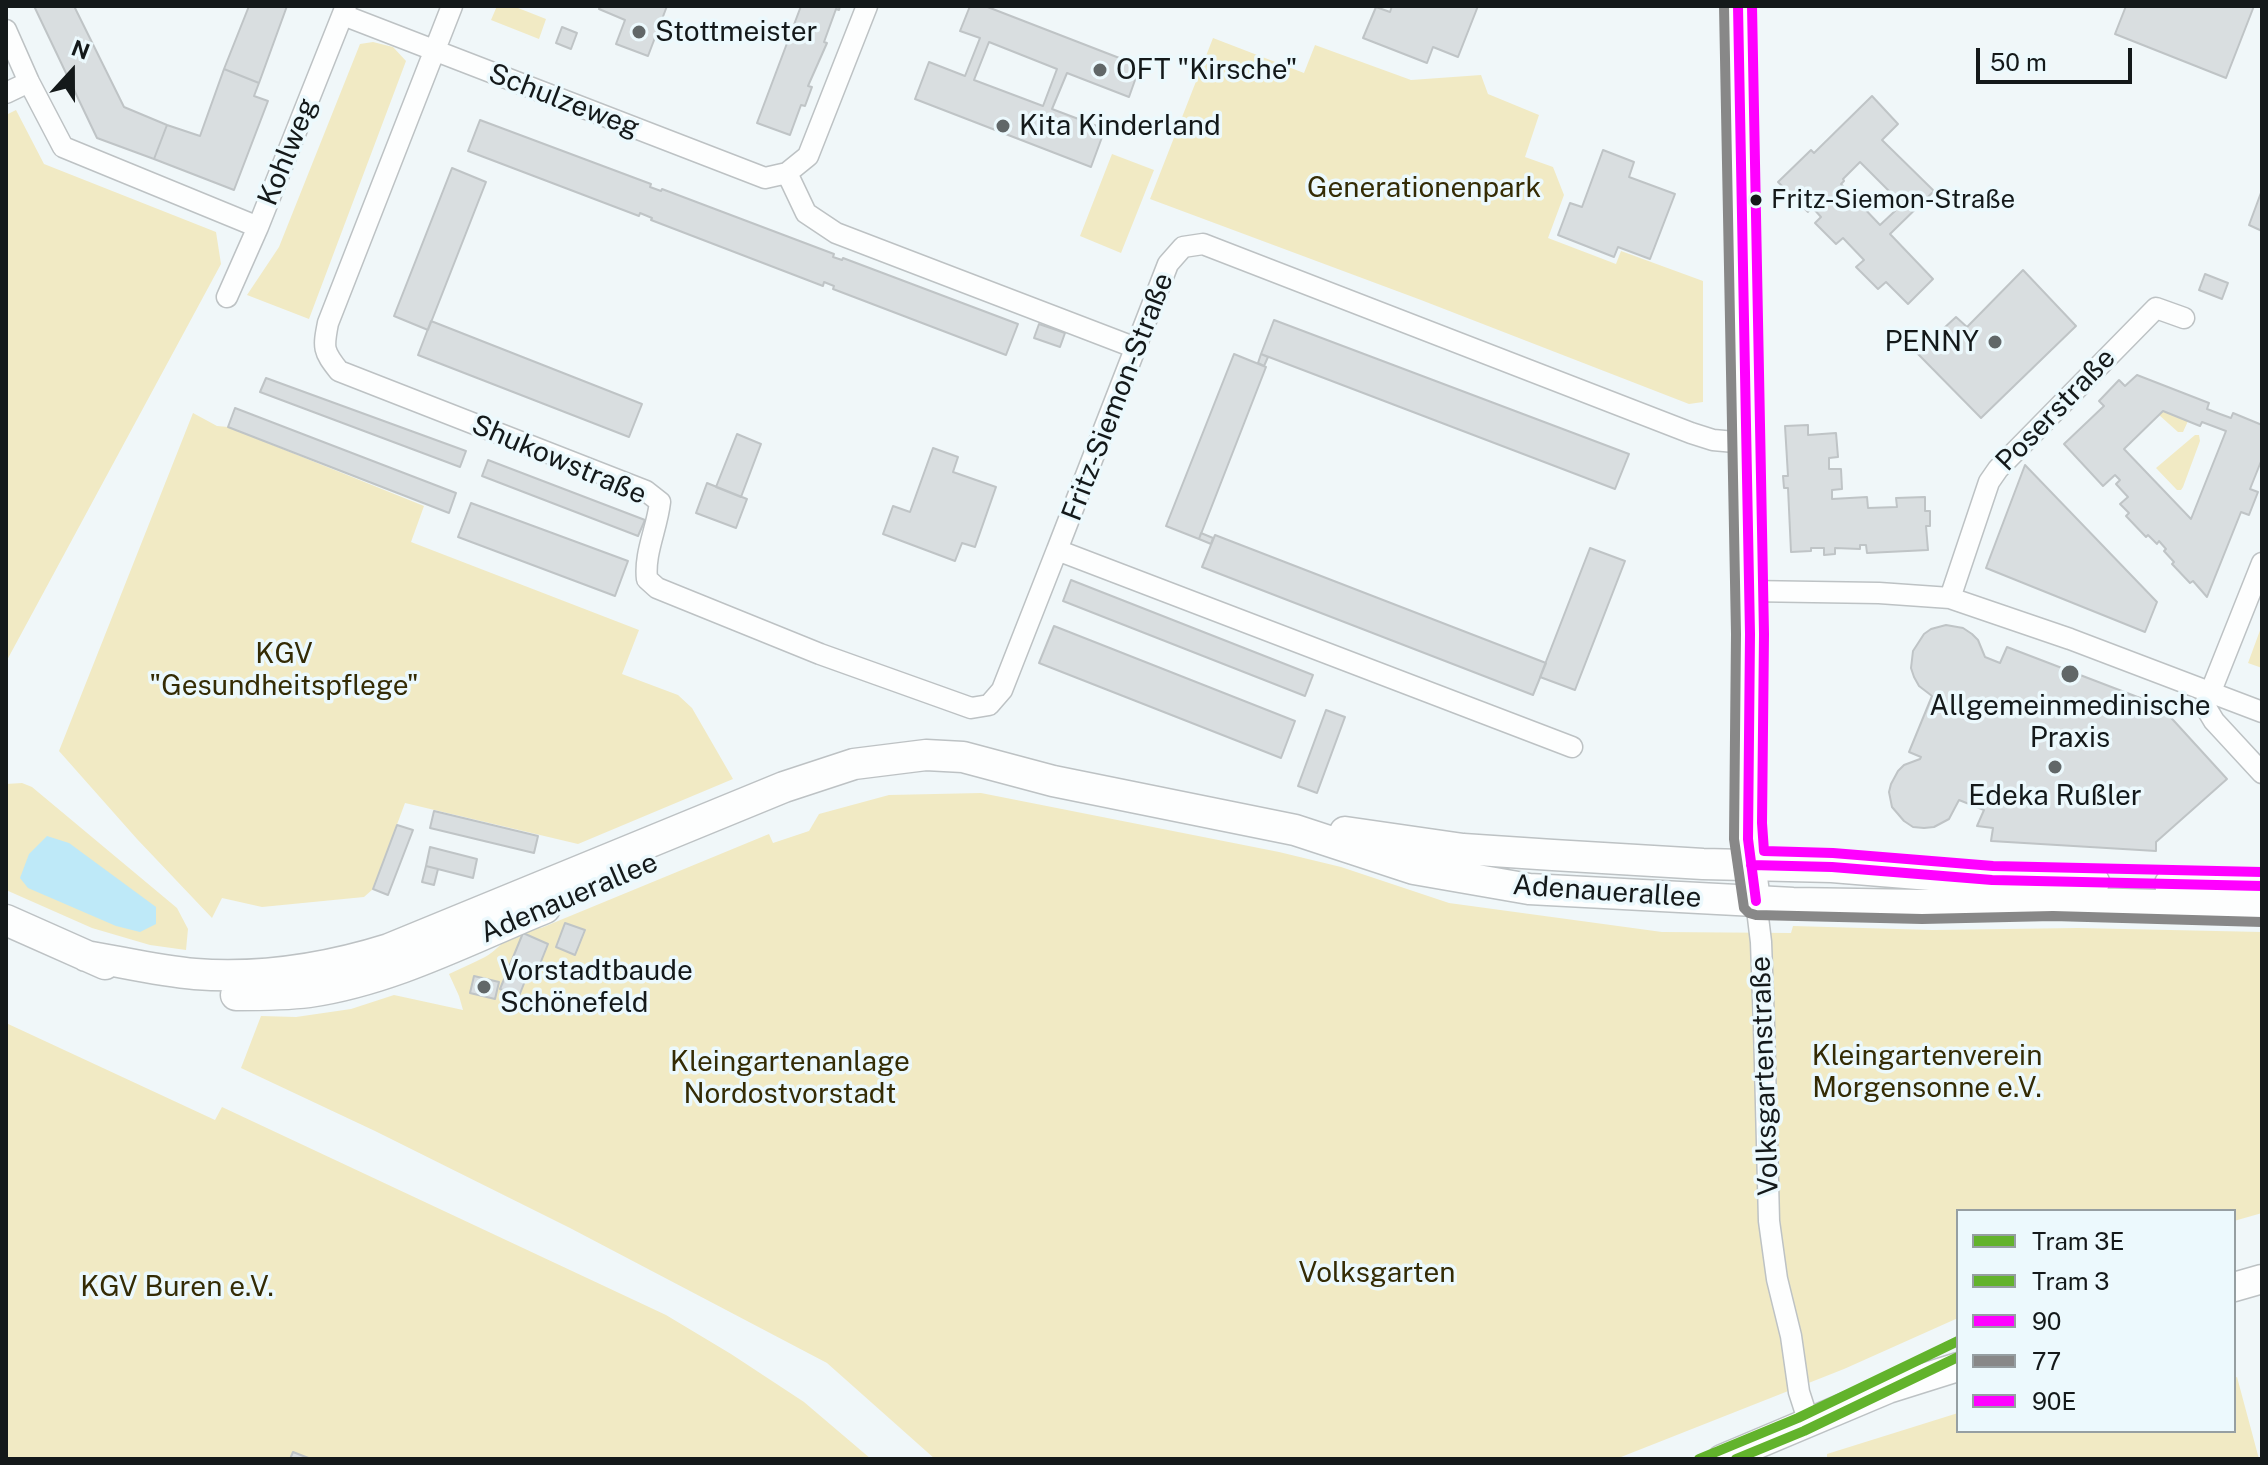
<!DOCTYPE html>
<html>
<head>
<meta charset="utf-8">
<style>
	body { margin:0 }
	#map { position:relative; width:2268px; height:1465px; overflow:hidden; background:#f0f7f9; font-family:"Public Sans",sans-serif }
	canvas { display:block }
	.frame { position:absolute; inset:0; border:8px solid #14191a; pointer-events:none }
	.legend { position:absolute; left:1956px; top:1209px; width:280px; height:224px; box-sizing:border-box; background:#ecf9fd; border:2px solid #969fa2; margin:0; padding:10px 14px; list-style:none; font-size:24px; color:#14191a }
	.legend li { display:flex; align-items:center; gap:16px; height:40px }
	.legend b { width:40px; border:2px solid #969fa2 }
	.north { position:absolute; left:32px; top:32px; width:80px; height:80px; -webkit-text-stroke:6px #ecf9fd; paint-order:stroke; rotate:21deg; font-size:22px; font-weight:700; line-height:32px; text-align:center; color:#14191a }
	.north::after { content:''; display:block; margin:auto; width:28px; height:36px; background:#14191a; clip-path:polygon(50% 0,100% 100%,50% 72%,0 100%) }
	.scale { position:absolute; left:1976px; top:48px; width:156px; height:36px; box-sizing:border-box; border:4px solid #14191a; border-top:0; padding-left:10px; font-size:24px; line-height:28px; white-space:nowrap; color:#14191a; -webkit-text-stroke:6px #ecf9fd; paint-order:stroke }
</style>
</head>
<body>
<div id="map">
<canvas width="2268" height="1465"></canvas>
<div class="frame"></div>
<ul class="legend">
<li><b style="height:10px;background:#62b32c"></b>Tram 3E</li>
<li><b style="height:10px;background:#62b32c"></b>Tram 3</li>
<li><b style="height:10px;background:#f0f"></b>90</li>
<li><b style="height:10px;background:#888"></b>77</li>
<li><b style="height:10px;background:#f0f"></b>90E</li>
</ul>
<div class="north">N</div>
<div class="scale">50 m</div>
</div>
<script>
const ctx = document.querySelector('canvas').getContext('2d');
ctx.lineJoin = 'round';
function fill(path, color) {
  ctx.fillStyle = color;
  ctx.fill(path, 'evenodd');
}
function strokePath(path, color, width, dash) {
  ctx.strokeStyle = color;
  ctx.lineWidth = width;
  ctx.lineCap = dash ? 'butt' : 'round';
  ctx.setLineDash(dash || []);
  ctx.stroke(path);
}
function drawText(font, color, halo, rows, align = 'center') {
  ctx.font = font + ' "Public Sans",sans-serif';
  ctx.lineWidth = 7;
  ctx.setLineDash([]);
  ctx.textBaseline = 'middle';
  ctx.strokeStyle = halo;
  ctx.fillStyle = color;
  for (const [text, x, y, turn = 0] of rows) {
    ctx.save();
    ctx.translate(x, y);
    ctx.rotate((+turn || 0) * Math.PI / 180);
    ctx.textAlign = isNaN(turn) ? turn : align;
    if (halo) ctx.strokeText(text, 0, 0);
    ctx.fillText(text, 0, 0);
    ctx.restore();
  }
}
fill(new Path2D(`
	M497 6H513L546 19 539 39 491 20Z
	M1213 38 1304 73 1315 45 1411 80 1481 75 1488 94 1539 115 1525 157 1553 167 1564 195 1548 238 1616 264 1621 251 1703 281V402L1689 404 1421 300 1150 199Z
	M373 42 393 47 406 61 309 319 247 295 279 247 360 44Z
	M16 110 44 164 216 232 221 264 6 662V115Z
	M1112 154 1154 170 1121 253 1080 236Z
	M2163 411 2188 421 2183 432H2178L2159 415Z
	M193 413 217 426 228 427 424 506 411 542 639 630 622 674 678 695 692 708 733 779 578 844 405 803 373 889 364 897 262 907 222 898 212 918 137 839 59 751Z
	M2195 435H2199L2200 441 2183 487 2181 490H2177L2156 468Z
	M2262 625V668L2248 663Z
	M22 783 32 787 177 908 188 929 186 950 150 945 92 928 6 890V784Z
	M981 793 1279 852 1341 867 1449 903 1662 932 1791 933 1793 926 1932 930 2078 928 2262 932V1213L2234 1221V1211H1958V1318L1844 1369 1616 1459H935L827 1363 570 1228 375 1131 241 1068 261 1016 296 1017 351 1009 394 995 463 1010 459 996 449 974C461 968 474 963 485 957 506 946 510 923 541 928L769 834 773 843 809 831 819 814 889 795Z
	M6 1023 215 1120 222 1107 666 1315 731 1354 804 1402 871 1459H6Z
	M2237 1377 2259 1459H1827V1454L1958 1413V1431H2234V1378Z`), '#f1eac4');
fill(new Path2D(`
	M47 836 69 843 156 907V924L140 932 116 926 28 888 20 878 29 854Z`), '#bee9f8');
const building = new Path2D(`
	M34 6H74L124 107 167 125 154 159 97 138Z
	M249 6H287L259 83 224 69Z
	M600 6H667L648 56 616 44 625 20 599 9Z
	M801 6H840L839 10 836 9 824 42 827 43 808 86 812 87 805 106 801 105 790 135 757 123Z
	M970 6H985L1140 66 1129 97 1067 73 1052 109 1105 129 1091 167 915 99 929 62 965 76 980 38 960 31ZM989 42 1057 69 1043 106 974 80Z
	M1392 6H1478L1458 57 1433 47 1427 63 1363 38 1376 7 1390 12Z
	M2126 6H2254L2226 78 2115 34Z
	M562 27 577 33 571 49 556 43Z
	M224 69 259 83 254 96 268 101 234 190 154 159 167 125 200 136Z
	M1872 96 1898 124 1882 140 1934 191 1890 234 1933 279 1908 304 1886 282 1878 289 1856 267 1864 260 1843 238 1836 244 1815 223 1821 217 1812 207 1808 212 1778 182 1811 150 1814 153ZM1860 162 1893 195 1887 202 1895 211 1880 225 1841 184 1844 181 1843 179Z
	M480 120 651 184 650 187 661 191 662 189 834 254 833 257 842 260 843 258 1018 324 1006 355 833 289 834 286 824 282 823 286 651 220 652 218 640 213 639 216 468 151Z
	M1603 150 1634 162 1629 177 1675 194 1650 259 1618 247 1614 257 1558 235 1570 203 1582 207Z
	M452 168 486 182 428 330 394 316Z
	M2262 190V231L2249 225Z
	M2023 270 2076 326 1981 418 1917 353 1956 317 1967 327Z
	M2205 274 2228 283 2222 299 2199 290Z
	M1274 320 1629 454 1615 489 1261 354Z
	M431 321 642 404 629 437 418 355Z
	M1039 324 1065 333 1060 347 1034 338Z
	M1234 354 1266 367 1199 539 1166 526Z
	M1261 354 1268 357 1264 366 1258 363Z
	M2137 375 2209 403 2207 409 2220 414 2231 418 2233 413 2262 425V459L2250 489 2258 492 2249 515 2241 512 2207 597 2193 581 2190 583 2172 564 2174 562 2164 551 2166 549 2159 541 2157 544 2148 535 2146 537 2126 516 2129 513 2120 504 2128 497 2116 484 2120 480 2115 475 2103 486 2064 444 2104 406 2099 401 2119 380 2125 386ZM2163 411 2200 426 2202 422 2226 431 2191 519 2124 449Z
	M266 378 466 451 460 467 260 392Z
	M235 408 456 493 449 513 228 427Z
	M1808 425V435L1836 433 1838 457 1829 458V469H1841L1842 489 1832 490V499L1867 497 1868 508 1897 507 1896 498 1925 497V511H1930V526H1926L1928 550 1867 553 1866 545H1860V549L1835 548V554L1824 555V548H1811V551L1791 552 1788 488H1784L1783 476H1788L1785 426Z
	M737 434 761 444 741 497 716 487Z
	M933 448 958 457 953 472 996 487 975 547 962 543 955 561 883 534 893 506 910 512Z
	M488 460 645 520 638 536 482 476Z
	M2025 465 2157 602 2145 632 1986 568Z
	M707 483 747 499 736 528 696 513Z
	M471 503 628 561 615 596 458 537Z
	M1201 533 1213 538 1211 544 1199 539Z
	M1215 535 1546 663 1533 695 1202 567Z
	M1590 548 1625 561 1575 690 1540 677Z
	M1071 580 1313 675 1305 696 1063 601Z
	M1946 625 1963 628 1972 634 1978 640 1985 657 2000 663 2007 647 2148 701 2164 710 2227 779 2156 842V851L1991 841 1993 828 1977 826 1984 810 1959 800 1949 819 1934 827 1924 828 1913 827 1904 821 1892 807 1889 792 1891 784 1898 771 1904 765 1920 759 1921 757 1909 752 1932 696 1919 686 1914 677 1911 668 1913 651 1924 634 1931 629Z
	M1054 626 1295 721 1281 758 1039 663Z
	M1326 710 1345 717 1317 793 1298 786Z
	M434 811 538 836 534 853 430 828Z
	M397 825 413 830 388 895 373 889Z
	M430 847 477 859 473 878 426 866Z
	M426 866 438 869 434 885 422 882Z
	M565 923 585 930 575 955 556 947Z
	M523 933 548 944 536 974 529 971 519 996 500 989Z
	M474 976 499 982 495 999 470 993Z
	M293 1452 311 1459H290Z`);
fill(building, '#d9dee0');
strokePath(building, '#bfc4c6', 2);
const street = new Path2D(`
	M452 6 328 323C323 348 323 351 339 371L646 491 660 502C657 529 644 553 647 579L657 588 820 654 971 708 989 705 1002 690 1057 550
	M343 15 765 178 787 173 808 156 867 6
	M6 30 29 82 63 147 258 227
	M6 93 29 82
	M787 173 806 213 836 233 1136 348
	M227 297 258 227 346 6
	M2262 563 2205 706 2214 721 2262 773
	M1748 591 1879 593 1950 598 2070 639 2262 712
	M1950 598 1989 482 1998 469 2156 308 2184 318
	M1572 747 1057 550 1168 264 1183 247 1203 244 1691 433 1713 440 1746 443
	M1756 901 1761 942 1764 1026 1769 1221 1777 1279 1791 1336 1799 1392 1809 1423`);
const secondary = new Path2D(`
	M1738 6 1750 634 1748 839 1756 901
	M2234 1287 2262 1279
	M1722 1459 1888 1389 1958 1367`);
const primary = new Path2D(`
	M1345 832 1463 849 1553 855 1703 864 1832 867 1992 880 2094 882
	M2170 884 2262 886
	M6 920 105 964
	M86 956C122 962 159 971 195 974 262 979 325 969 389 949L784 787 854 764 926 755 963 757 1053 781 1295 830 1414 869 1529 889 1793 903 1922 905 2053 902 2262 908
	M236 995C261 995 285 995 309 992 392 980 469 939 545 908`);
strokePath(street, '#bdc2c4', 23);
strokePath(secondary, '#bdc2c4', 31);
strokePath(primary, '#bdc2c4', 33);
strokePath(street, '#fdfefe', 20);
strokePath(secondary, '#fdfefe', 28);
strokePath(primary, '#fdfefe', 30);
strokePath(new Path2D(`
	M1738 6 1750 634 1748 839 1756 901
	M1751 865 1832 867 1992 880 2262 886`), '#f0f', 10);
strokePath(new Path2D(`
	M1724 6 1736 634 1734 839 1744 908 1749 913 1756 915 1922 919 2053 916 2262 922`), '#888', 10);
strokePath(new Path2D(`
	M1752 6 1764 634 1762 823 1764 851 1833 853 1993 866 2262 872`), '#f0f', 10);
strokePath(new Path2D(`
	M1699 1459 1798 1418 1958 1341`), '#62b32c', 10);
strokePath(new Path2D(`
	M1736 1459 1804 1431 1958 1357`), '#62b32c', 10);
for (const [x, y, r, color] of [
	[639,32,8,"#616768"],
	[1100,70,8,"#616768"],
	[1003,126,8,"#616768"],
	[1756,200,7,"#14191a"],
	[1995,342,8,"#616768"],
	[2070,674,10,"#616768"],
	[2055,767,8,"#616768"],
	[484,987,8,"#616768"]
]) {
  const dot = new Path2D();
  dot.arc(x, y, r, 0, 2 * Math.PI);
  ctx.fillStyle = color;
  ctx.fill(dot);
  strokePath(dot, '#ecf9fd', 3);
}
drawText('26px', '#14191a', '#ecf9fd', [
	["Fritz-Siemon-Straße",1771,200]
], 'left');
drawText('28px', '#14191a', '#ecf9fd', [
	["Stottmeister",655,32],
	["OFT \"Kirsche\"",1116,70],
	["Kita Kinderland",1019,126],
	["PENNY",1979,342,"right"],
	["Allgemeinmedinische",2070,706,"center"],
	["Praxis",2070,738,"center"],
	["Edeka Rußler",2055,796,"center"],
	["Vorstadtbaude",500,971],
	["Schönefeld",500,1003]
], 'left');
drawText('28px', '#14191a', '#ecf9fd', [
	["Schulzeweg",564,101,21],
	["Kohlweg",288,152,-68],
	["Fritz-Siemon-Straße",1118,397,-69],
	["Poserstraße",2056,410,-46],
	["Shukowstraße",559,460,23],
	["Adenauerallee",1607,892,4],
	["Adenauerallee",569,898,-23],
	["Volksgartenstraße",1765,1076,-92]
]);
drawText('28px', '#342b04', '#ecf9fd', [
	["Generationenpark",1424,188],
	["KGV",284,654],
	["\"Gesundheitspflege\"",284,686],
	["Kleingartenverein",1927,1056],
	["Morgensonne e.V.",1927,1088],
	["Kleingartenanlage",790,1062],
	["Nordostvorstadt",790,1094],
	["Volksgarten",1377,1273],
	["KGV Buren e.V.",177,1287]
]);
</script>
</body>
</html>
